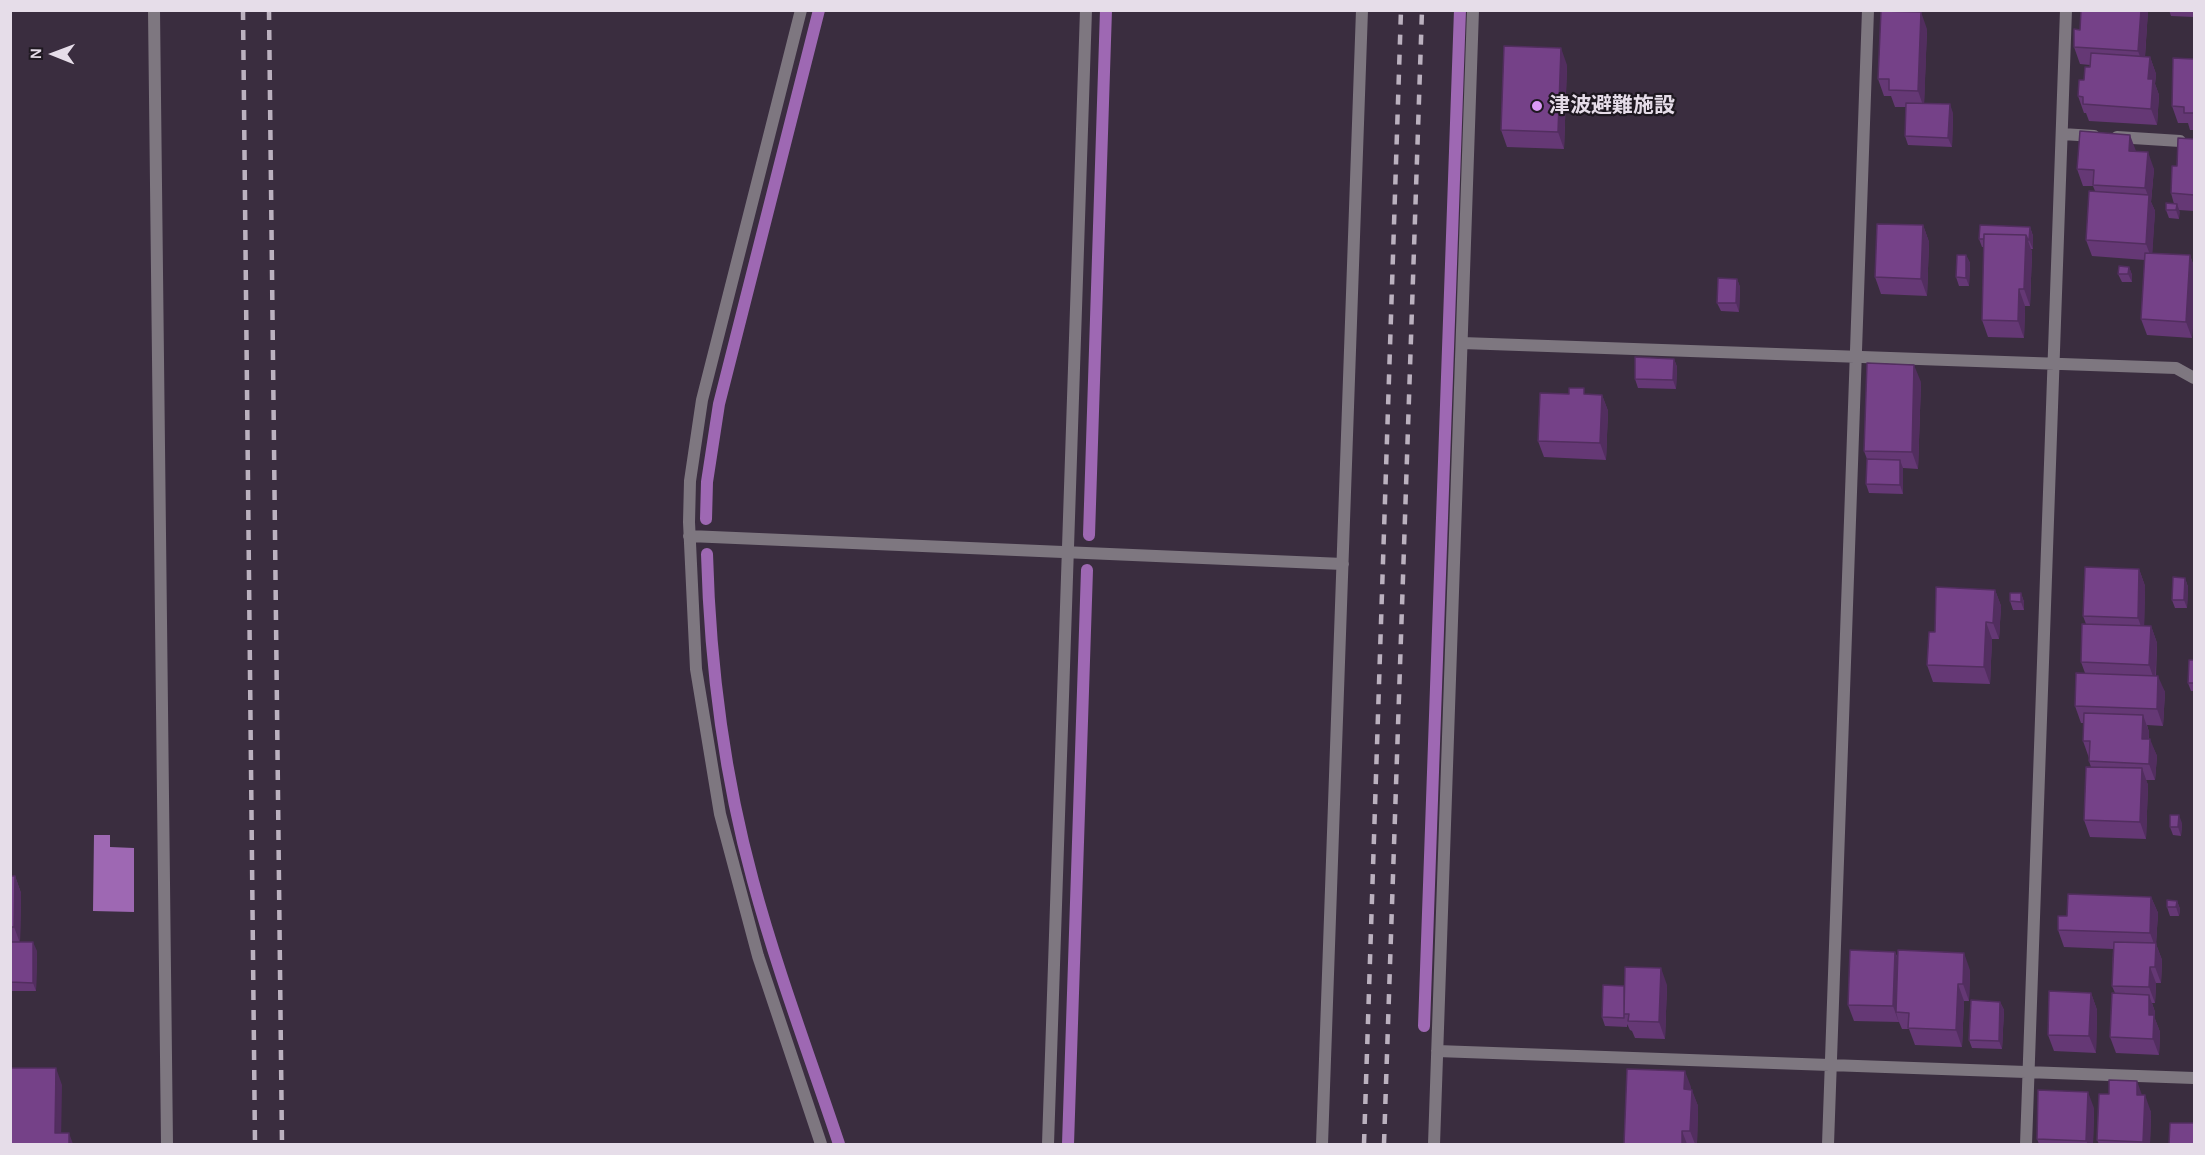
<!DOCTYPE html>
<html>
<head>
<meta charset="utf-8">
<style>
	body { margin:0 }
	#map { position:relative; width:2205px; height:1155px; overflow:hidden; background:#3a2d3f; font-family:Karla,sans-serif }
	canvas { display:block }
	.frame { position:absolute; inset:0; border:12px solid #e6dde9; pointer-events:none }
	.north { position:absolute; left:24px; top:24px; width:60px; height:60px; -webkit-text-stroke:4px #1e1820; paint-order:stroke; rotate:271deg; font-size:16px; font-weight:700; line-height:24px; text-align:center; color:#e6dde9 }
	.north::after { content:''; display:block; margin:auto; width:21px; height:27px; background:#e6dde9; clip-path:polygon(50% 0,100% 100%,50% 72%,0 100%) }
</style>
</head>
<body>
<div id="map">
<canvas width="2205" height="1155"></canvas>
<div class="frame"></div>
<div class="north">N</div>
</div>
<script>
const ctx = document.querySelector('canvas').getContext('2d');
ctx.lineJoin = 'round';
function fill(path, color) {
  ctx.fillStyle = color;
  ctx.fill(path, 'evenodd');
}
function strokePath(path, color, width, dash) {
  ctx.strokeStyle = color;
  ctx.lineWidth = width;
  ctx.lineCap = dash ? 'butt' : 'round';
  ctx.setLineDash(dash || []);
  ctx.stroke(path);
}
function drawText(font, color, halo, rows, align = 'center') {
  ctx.font = font + ' Karla,"Noto Sans JP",sans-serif';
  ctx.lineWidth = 4.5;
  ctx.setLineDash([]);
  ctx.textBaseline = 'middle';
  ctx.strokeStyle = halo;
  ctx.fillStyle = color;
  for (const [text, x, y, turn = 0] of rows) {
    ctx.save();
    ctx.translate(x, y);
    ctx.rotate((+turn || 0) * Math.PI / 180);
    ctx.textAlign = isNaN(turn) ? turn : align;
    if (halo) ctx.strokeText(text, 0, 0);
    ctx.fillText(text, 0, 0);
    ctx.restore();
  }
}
fill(new Path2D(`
	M94 835H110V847L134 848V912L93 911Z`), '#9e68b3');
strokePath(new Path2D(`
	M706 519 707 482 719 404 819 10
	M1089 535 1106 10
	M707 554C710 664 724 775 753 881 777 970 810 1057 839 1144
	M1424 1026 1460 10
	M1068 1144 1087 570`), '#9e68b3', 12);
strokePath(new Path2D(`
	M801 10 702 400 690 481 689 522 696 669 720 814 758 956 821 1144
	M2062 134 2094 136
	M2117 137 2180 141
	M1462 343 2176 368 2194 378
	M689 536 1343 564
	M1437 1051 2194 1078
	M1048 1144 1086 10
	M1322 1144 1362 10
	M1434 1144 1473 10
	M1828 1144 1868 10
	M2026 1144 2066 10`), '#7e7780', 12);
strokePath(new Path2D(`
	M154 10 167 1144`), '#7e7780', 12);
strokePath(new Path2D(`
	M243 10 255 1144
	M269 10 282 1144
	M1364 1144 1401 10
	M1384 1144 1422 10`), '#bbb1bf', 4.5, [10, 10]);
fill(new Path2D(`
	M2081 10H2148L2145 57H2150L2156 74 2155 84 2159 95 2157 125 2089 121 2086 113H2084L2078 96 2090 65 2080 64 2074 47 2080 30Z
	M2169 10H2194V17L2171 16Z
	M1927 29 1924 103 1953 113 1952 147 1908 145 1905 136 1906 107H1895L1891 96H1884L1878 79Z
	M2194 59V130H2190L2188 123H2178L2172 106Z
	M1567 65 1564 149 1507 147 1501 130Z
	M2194 139V211L2179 210V219L2169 218 2166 210 2174 204 2171 193 2177 166Z
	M2136 152 2154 169 2151 202 2155 211 2152 253 2190 255 2194 267V300L2192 338 2147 335 2141 319 2145 260 2092 256 2086 240 2095 191 2093 186H2083L2077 169Z
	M1923 225 1929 242 1927 296 1881 294 1875 277Z
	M2030 227 2033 236V249H2031L2032 252 2030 306H2025L2024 338 1988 337 1982 320 1984 247H1982L1979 239Z
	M1966 255 1970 263 1969 286H1959L1956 277Z
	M2129 267 2132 275V282H2122L2118 274Z
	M1737 279 1740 287 1739 312 1721 311 1717 303Z
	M1674 359 1677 367 1676 389 1638 388 1635 379Z
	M1921 382 1918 469 1903 468V494L1869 493 1866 484 1867 459 1864 451Z
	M1586 394 1602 395 1608 411 1606 460 1544 457 1538 441Z
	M2139 569 2145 586 2144 626H2151L2157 643 2156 676 2165 692 2163 726 2147 725 2149 732V739L2157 756 2155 780H2146L2148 785 2146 839 2090 837 2084 820 2091 767 2089 761V758L2083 741V723H2081L2075 706 2085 673 2081 662 2086 624 2083 616Z
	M2185 578 2188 587 2187 608H2175L2172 600Z
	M1995 590 2001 606 1999 639H1992L1990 684 1933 682 1927 665 1935 632Z
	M2021 593 2024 602V610H2013L2010 601Z
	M2194 660V691H2191L2188 683Z
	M2182 823 2181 836 2173 835 2170 827Z
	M10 876H15L21 893 20 942 37 951 36 991H10Z
	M2151 897 2158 913 2156 944 2162 960 2161 983H2156L2155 1003H2152L2155 1012V1019L2160 1032 2159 1055 2116 1053 2110 1037 2115 993 2112 986 2113 949 2064 947 2058 930 2067 916Z
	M2177 901 2180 909 2179 916H2170L2167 907Z
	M1895 952 1898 958 1970 970 1969 1001H1964L1962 1047 1915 1045 1909 1029H1902L1899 1022 1854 1021 1848 1005Z
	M1667 985 1665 1039 1635 1038 1632 1031 1630 1030 1627 1024V1027L1605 1026 1602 1017 1624 986Z
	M2091 993 2097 1010 2096 1053 2054 1051 2048 1035Z
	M2000 1002 2004 1010 2002 1049 1972 1048 1969 1040Z
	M1691 1087V1089L1698 1106 1697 1144H1624Z
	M2142 1095 2151 1112 2150 1144H2099L2097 1140Z
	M2094 1108 2093 1144H2039L2037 1139Z`), '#653875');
fill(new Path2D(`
	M2141 10H2148V11L2144 68 2138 51Z
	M1921 12 1927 29 1924 108 1918 91Z
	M1561 48 1567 65 1564 149 1558 132Z
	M2150 57 2156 74 2155 84 2159 95 2157 125 2151 109 2148 79Z
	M1950 104 1953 113 1952 147 1948 138Z
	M2130 135 2136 151H2129Z
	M2148 152 2154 169 2151 202 2155 211 2152 260 2146 244 2149 198 2145 188Z
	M2177 204 2180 212 2179 219 2176 210Z
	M1923 225 1929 242 1927 296 1921 279Z
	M2030 227 2033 236V249L2029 240Z
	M2026 235 2032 252 2030 306 2024 289Z
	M1966 255 1970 263 1969 286 1966 278Z
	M2190 255 2194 267V300L2192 338 2186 322Z
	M2129 267 2132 275V282L2128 274Z
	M1737 279 1740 287 1739 312 1736 303Z
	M2019 289 2025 306 2024 338 2018 321Z
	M1674 359 1677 367 1676 389 1673 380Z
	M1914 365 1921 382 1918 469 1912 452Z
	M1602 395 1608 411 1606 460 1600 443Z
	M1900 460 1903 468V494L1900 485Z
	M2139 569 2145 586 2144 635 2138 618Z
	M2185 578 2188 587 2187 608 2184 600Z
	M1995 590 2001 606 1999 639 1993 623Z
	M2021 593 2024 602V610L2021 602Z
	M1986 622 1992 639 1990 684 1984 667Z
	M2151 626 2157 643 2155 682 2149 665Z
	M2158 676 2165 692 2163 726 2157 709Z
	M2143 715 2149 732 2148 756 2142 739Z
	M2150 739 2157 756 2155 780 2149 764Z
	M2142 768 2148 785 2146 839 2140 822Z
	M2179 815 2182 823 2181 836 2178 827Z
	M15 876 21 893 20 943 14 927Z
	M2151 897 2158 913 2156 944 2162 960 2161 983 2155 967 2156 949 2150 933Z
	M2177 901 2180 909 2179 916 2176 907Z
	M33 942 37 951 36 991 33 983Z
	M1895 952 1901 968 1896 1012 1899 1023 1893 1006Z
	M1964 953 1970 970 1969 1001 1963 984Z
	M2150 967 2156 983 2155 1003 2149 987Z
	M1661 968 1667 985 1665 1039 1659 1022Z
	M1958 984 1964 1001 1962 1047 1956 1030Z
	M2091 993 2097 1010 2096 1053 2089 1036Z
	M2149 995 2155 1012V1019L2160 1032 2159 1055 2153 1039 2149 1015Z
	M2000 1002 2004 1010 2002 1049 1999 1041Z
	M56 1068 62 1085 61 1144 55 1133Z
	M1685 1071 1691 1087 1690 1106 1684 1089Z
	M2137 1081 2143 1098 2137 1095Z
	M1692 1090 1698 1106 1697 1144H1695L1690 1131Z
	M2088 1092 2094 1108 2093 1144H2088L2086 1141Z
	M2145 1095 2151 1112 2150 1144H2144L2143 1142Z
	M1682 1131 1687 1144H1682Z
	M69 1133 73 1144H69Z`), '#522e5f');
const building = new Path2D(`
	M2081 10H2141L2138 51 2074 47V29L2080 30Z
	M1881 11 1921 12 1918 91 1889 90V79H1878Z
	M1504 46 1561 48 1558 132 1501 130Z
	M2091 53 2150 57 2148 79H2153L2151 109 2083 104V97L2078 96 2079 80H2084L2085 67H2090Z
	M2173 58 2194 59V113H2184V107L2172 106Z
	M1906 103 1950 104 1948 138 1905 136Z
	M2080 131 2130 135 2129 151 2148 152 2145 188 2093 185 2094 170 2077 169Z
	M2178 138 2194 139V195L2171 193 2172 166H2177Z
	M2089 191 2149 195 2146 244 2086 240Z
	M2166 203 2177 204 2176 210H2166Z
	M1877 224 1923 225 1921 279 1875 277Z
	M1980 225 2030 227 2029 240H2028L2026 235 1984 234V239H1979Z
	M1984 234 2026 235 2024 289H2019L2018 321 1982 320Z
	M2145 253 2190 255 2186 322 2141 319Z
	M1957 255H1966V278L1956 277Z
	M2119 266 2129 267 2128 274H2118Z
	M1718 278 1737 279 1736 303H1717Z
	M1635 357 1674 359 1673 380 1635 379Z
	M1867 363 1914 365 1912 452 1864 451Z
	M1569 388H1584V394L1602 395 1600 443 1538 441 1540 393 1569 394Z
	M1867 459 1900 460V485L1866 484Z
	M2085 567 2139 569 2138 618 2083 616Z
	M2173 577 2185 578 2184 600H2172Z
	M1936 587 1995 590 1993 623 1986 622 1984 667 1927 665 1929 632H1935Z
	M2010 593H2021V602L2010 601Z
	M2082 624 2151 626 2149 665 2081 662Z
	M2189 660H2194V683H2188Z
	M2076 673 2158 676 2157 709 2075 706Z
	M2084 713 2143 715 2142 739H2150L2149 764 2089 761 2090 741H2083Z
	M2086 767 2142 768 2140 822 2084 820Z
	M2170 815H2179L2178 827H2170Z
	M10 876H15L14 927H10Z
	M2068 894 2151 897 2150 933 2058 930V916H2067Z
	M2167 900 2177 901 2176 907H2167Z
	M10 942H33V983L10 982Z
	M2114 942 2156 943 2155 967H2150L2149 987 2112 986Z
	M1850 950 1895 952 1893 1006 1848 1005Z
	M1898 950 1964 953 1963 984H1958L1956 1030 1908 1028 1909 1013 1896 1012Z
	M1625 967 1661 968 1659 1022 1628 1021 1629 1014H1624Z
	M1603 985 1624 986V1018L1602 1017Z
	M2049 991 2091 993 2089 1036 2048 1035Z
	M2112 993 2149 995V1015H2154L2153 1039 2110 1037Z
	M1971 1000 2000 1002 1999 1041 1969 1040Z
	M10 1068H56L55 1133H69V1144H10Z
	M1627 1069 1685 1071 1684 1089 1692 1090 1690 1131H1682V1144H1624Z
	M2109 1080 2137 1081V1095H2145L2143 1142 2097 1140 2099 1094H2109Z
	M2038 1090 2088 1092 2086 1141 2037 1139Z
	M2170 1123H2194V1144H2169Z`);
fill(building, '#754188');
strokePath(building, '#522e5f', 1.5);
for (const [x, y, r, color] of [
	[1537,106,6,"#db99f5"]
]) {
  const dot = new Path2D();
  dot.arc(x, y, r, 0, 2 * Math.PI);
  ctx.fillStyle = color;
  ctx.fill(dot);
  strokePath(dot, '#1e1820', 2);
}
drawText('bold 21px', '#e6dde9', '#1e1820', [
	["津波避難施設",1549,106]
], 'left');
</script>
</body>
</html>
